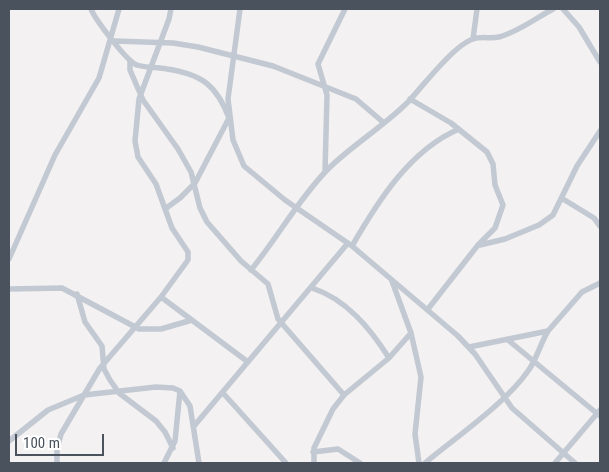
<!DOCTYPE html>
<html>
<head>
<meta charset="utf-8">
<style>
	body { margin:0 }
	#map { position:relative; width:609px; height:472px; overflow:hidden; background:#f3f1f1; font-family:"Roboto Condensed",sans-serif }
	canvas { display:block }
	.frame { position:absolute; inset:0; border:10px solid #49525d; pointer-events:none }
	.scale { position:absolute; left:15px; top:434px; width:89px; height:22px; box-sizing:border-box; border:2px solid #49525d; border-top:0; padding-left:6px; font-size:15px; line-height:18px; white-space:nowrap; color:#49525d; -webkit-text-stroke:4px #fff; paint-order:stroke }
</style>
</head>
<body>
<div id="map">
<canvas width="609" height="472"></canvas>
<div class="frame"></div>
<div class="scale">100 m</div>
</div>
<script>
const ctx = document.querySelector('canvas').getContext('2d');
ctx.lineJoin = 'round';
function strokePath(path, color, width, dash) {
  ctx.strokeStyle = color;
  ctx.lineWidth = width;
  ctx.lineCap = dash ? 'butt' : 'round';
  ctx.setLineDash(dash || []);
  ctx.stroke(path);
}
strokePath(new Path2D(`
	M91 9C95 19 127 62 137 65 146 68 157 67 167 69 202 74 217 86 229 118L195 183 180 198 165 209
	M240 9 228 99 233 140 244 166 285 200 352 246 458 336 475 354 512 408 575 463
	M563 9 579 27 600 62
	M473 39 477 9
	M115 41 173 43 198 47 273 66 356 99 384 123
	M130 61V70L143 100 178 149 191 172 200 208 207 222 241 261 268 284 278 319 344 395
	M410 99 451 123 487 152 493 164 495 185 503 205 495 228 478 245 428 309
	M325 172 327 95 318 64 345 9
	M563 199 594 218 600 226
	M480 245 505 239 539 225 553 215 577 166 600 131
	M352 246C378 201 410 150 459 129
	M9 259 55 155 99 78 119 9
	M251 270C278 237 298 200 327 170 352 145 383 127 408 102 422 87 454 45 473 39 480 36 491 39 499 37 518 32 536 18 553 9
	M392 281 411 333 421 377 415 434 419 463
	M312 288C346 299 370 328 389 358
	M9 289 62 288 139 329H161L192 320
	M77 294 85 322 102 346 104 369 110 380 119 393 156 421 165 432 173 448
	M161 297 248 362
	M508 340 600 416
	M469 347 548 331 582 292 600 283
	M223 393 286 463
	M194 426 348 243
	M9 441 48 410 84 395 156 387 173 388 180 391 190 406 199 463
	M313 452 338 449 360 463
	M57 463V449L61 434 100 368 161 297 188 260V252L172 228 156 184 138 157 135 141 139 99 169 19 171 9
	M164 463 175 441 180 391
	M314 463V448L333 409 344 395 389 358 411 333
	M425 463C455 438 506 403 528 371 537 359 540 344 548 331
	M555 463 600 410`), '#c2c9d2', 5.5);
</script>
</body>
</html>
